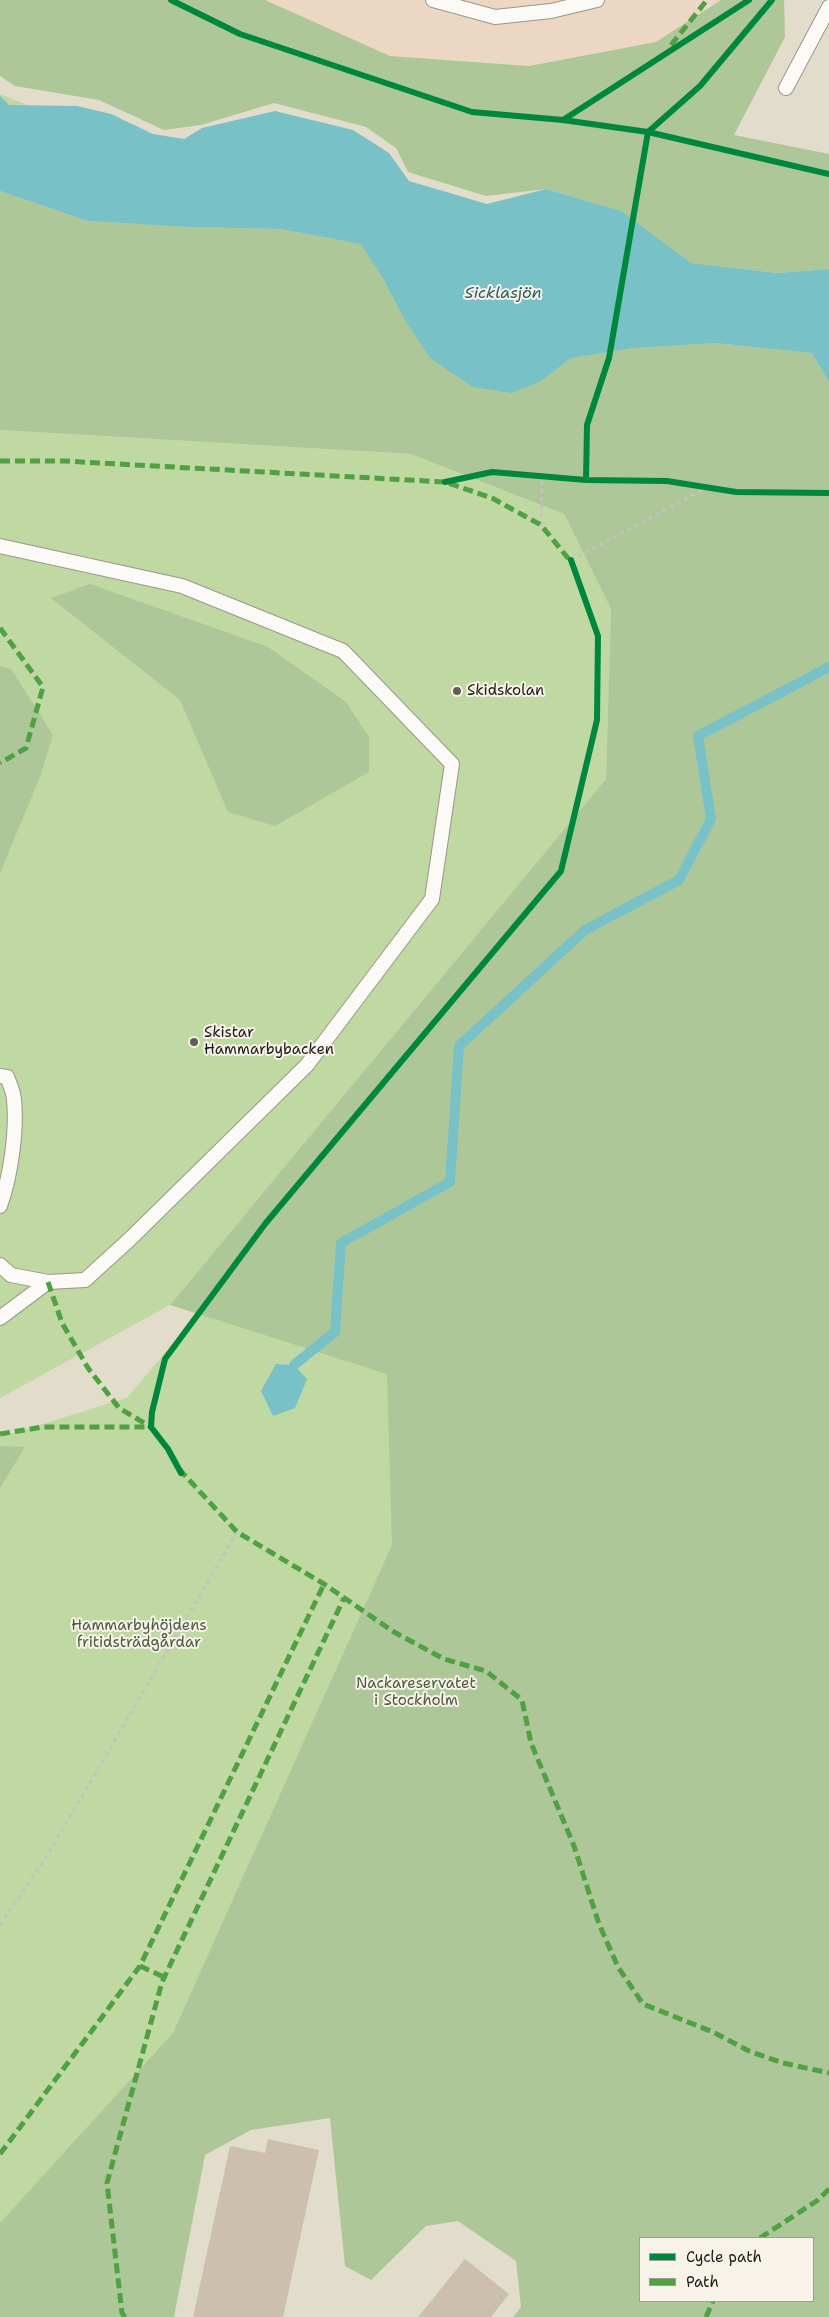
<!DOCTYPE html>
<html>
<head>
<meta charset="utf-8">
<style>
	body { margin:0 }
	#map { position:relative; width:829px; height:2317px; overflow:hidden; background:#e2dcca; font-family:"Shantell Sans",sans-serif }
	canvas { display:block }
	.legend { position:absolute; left:639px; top:2237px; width:175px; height:65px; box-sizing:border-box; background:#f7f3e8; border:1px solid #9f9d96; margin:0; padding:6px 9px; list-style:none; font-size:15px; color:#1c1c1c }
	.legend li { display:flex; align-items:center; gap:10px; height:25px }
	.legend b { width:25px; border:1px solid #9f9d96 }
</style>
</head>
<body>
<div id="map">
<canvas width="829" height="2317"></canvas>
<ul class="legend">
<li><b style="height:6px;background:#00873e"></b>Cycle path</li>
<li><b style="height:6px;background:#4fa141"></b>Path</li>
</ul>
</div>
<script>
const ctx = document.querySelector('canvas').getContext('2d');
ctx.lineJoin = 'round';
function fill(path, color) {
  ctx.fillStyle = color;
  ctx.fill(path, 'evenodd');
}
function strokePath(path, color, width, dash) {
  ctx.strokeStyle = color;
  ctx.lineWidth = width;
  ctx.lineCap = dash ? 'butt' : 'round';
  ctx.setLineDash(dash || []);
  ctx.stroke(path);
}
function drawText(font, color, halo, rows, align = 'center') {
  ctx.font = font + ' "Shantell Sans",sans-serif';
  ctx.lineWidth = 4;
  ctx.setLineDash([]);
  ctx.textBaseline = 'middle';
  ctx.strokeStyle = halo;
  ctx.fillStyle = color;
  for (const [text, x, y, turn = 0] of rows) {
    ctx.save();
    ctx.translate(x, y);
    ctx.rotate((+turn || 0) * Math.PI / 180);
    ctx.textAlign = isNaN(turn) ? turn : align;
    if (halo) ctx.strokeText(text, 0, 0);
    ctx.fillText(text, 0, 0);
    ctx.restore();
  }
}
fill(new Path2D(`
	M265 0H721L656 42 529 66 390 56Z`), '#ecd7c4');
fill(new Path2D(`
	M0 94 51 115 829 288V2317H544L463 2106 210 2128 0 2317V1437L127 1398 465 995 613 792 642 599 584 492 497 454 0 421ZM640 2238H813V2301H640Z
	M0 430 411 454 564 514 611 609 606 779 170 1305 0 1398Z`), '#c0d8a2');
fill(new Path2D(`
	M0 0H265L390 56 529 66 656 42 721 0H784L785 37 734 135 829 154V269L777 273 691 263 620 211 546 189 486 196 408 172 396 148 366 127 274 103 201 125 164 130 99 100 15 86 0 76Z
	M0 191 88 221 187 227 280 229 362 244 384 280 541 381 571 358 634 348 715 343 812 353 829 382V2317H513L521 2307 516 2261 458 2221 426 2226 371 2280 345 2266 330 2118 251 2130 205 2155 174 2317H0V2223L173 2033 392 1545 387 1374 170 1305 606 779 611 609 564 514 411 454 0 430ZM640 2238H813V2301H640Z
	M90 584 268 647 346 702 369 737V772L275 826 228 812 180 700 51 598Z
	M0 666 11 669 53 735 40 777 0 873Z
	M0 1446 25 1447 0 1488Z`), '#aec798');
fill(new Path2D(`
	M0 96 9 105 77 106 111 114 153 134 184 139 202 128 275 111 353 130 389 153 409 181 487 204 546 189 621 211 691 263 777 273 829 269V382L812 353 715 343 634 348 571 358 541 381 511 393 473 387 430 358 406 322 384 280 361 244 280 229 187 227 88 221 0 191Z
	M276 1364 294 1365 307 1379 295 1408 273 1416 261 1391Z`), '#78c2c7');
strokePath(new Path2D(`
	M294 1365 335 1332 341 1243 450 1182 459 1046 585 930 679 880 711 819 698 736 829 667`), '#78c2c7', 10);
fill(new Path2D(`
	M268 2139 319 2150 283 2317H193L230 2146 265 2153Z
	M465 2259 509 2294 491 2317H418Z`), '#cdbfae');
const lane = new Path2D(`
	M433 0 495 17 551 11 597 0
	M786 88 829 7
	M0 546 182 586 343 651 452 764 432 899 307 1065 130 1239 85 1280 48 1282 11 1275 0 1265
	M0 1076 7 1077C10 1084 13 1091 14 1099 17 1131 11 1175 0 1206
	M0 1318 48 1282`);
strokePath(lane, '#9a978c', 16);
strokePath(new Path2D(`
	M541 525 542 476
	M571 560 708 487
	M0 1925 47 1856 237 1532`), '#c4c3bf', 3, [4, 4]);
strokePath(lane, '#fbfaf7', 14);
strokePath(new Path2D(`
	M671 45 707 0
	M0 461H64L445 482 492 498 541 525 572 563
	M0 628 43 687 26 748 0 763
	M48 1282 62 1323 88 1368 119 1408 151 1427
	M0 1434 43 1427H149
	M179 1469 237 1532 324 1584 394 1632 444 1659 486 1671 522 1700 531 1743 574 1846 599 1924 618 1967 643 2004 713 2032 749 2051 783 2063 829 2073
	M140 1966 164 1977
	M0 2154 140 1966 324 1584
	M760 2238 818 2200 829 2189
	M125 2317 122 2313 107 2183 162 1982 344 1598
	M706 2317 713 2301`), '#4fa141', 5, [10, 5]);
strokePath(new Path2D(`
	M171 0 240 34 472 112 563 120 648 132 829 174
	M563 120 749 0
	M586 480 587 425 609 358 648 132 700 86 772 0
	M445 482 492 472 586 480 667 481 736 492 829 493
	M181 1473 168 1449 151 1427 152 1412 165 1359 265 1224 561 871 597 720 598 636 571 560`), '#00873e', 6);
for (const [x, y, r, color] of [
	[457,691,5,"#615f59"],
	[194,1042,5,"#615f59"]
]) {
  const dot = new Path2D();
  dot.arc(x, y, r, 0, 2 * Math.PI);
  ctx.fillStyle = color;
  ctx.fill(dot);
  strokePath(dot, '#f7f3e8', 2);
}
drawText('15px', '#1c1c1c', '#f7f3e8', [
	["Skidskolan",467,691],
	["Skistar",204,1033],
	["Hammarbybacken",204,1050]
], 'left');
drawText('15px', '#4c5c40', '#f7f3e8', [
	["Hammarbyhöjdens",139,1626],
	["fritidsträdgårdar",139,1643],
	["Nackareservatet",416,1684],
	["i Stockholm",416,1701]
]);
drawText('italic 16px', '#2e5a60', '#f7f3e8', [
	["Sicklasjön",503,294]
]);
</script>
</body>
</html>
